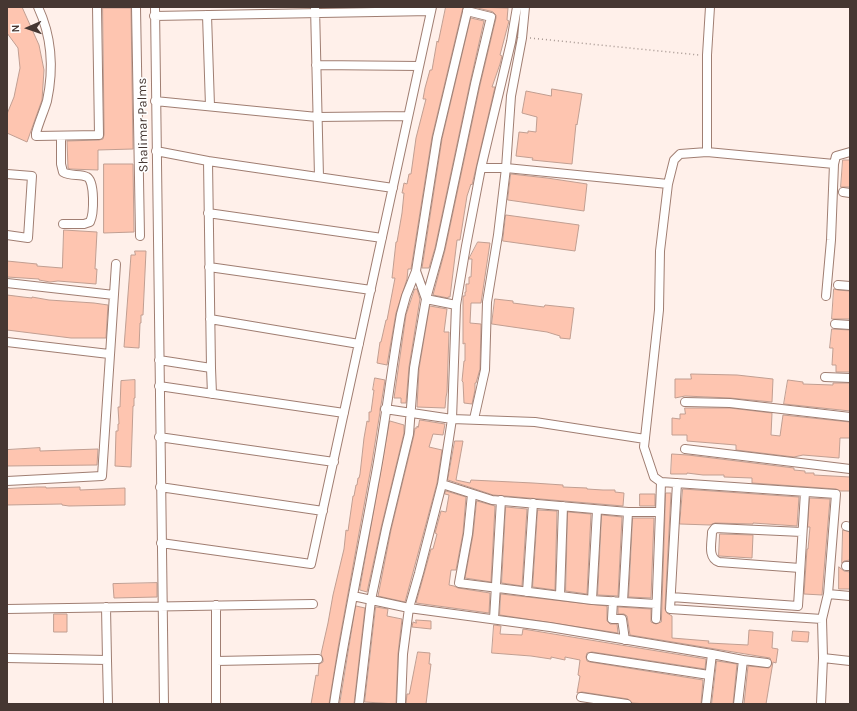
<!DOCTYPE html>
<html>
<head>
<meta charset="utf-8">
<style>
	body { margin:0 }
	#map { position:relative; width:857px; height:711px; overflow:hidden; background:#fff0ea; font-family:Karla,sans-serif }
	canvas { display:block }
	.frame { position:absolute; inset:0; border:8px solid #463732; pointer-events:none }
	.north { position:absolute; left:8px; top:8px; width:40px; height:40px; -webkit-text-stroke:3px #fff; paint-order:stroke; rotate:268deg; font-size:11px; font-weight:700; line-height:16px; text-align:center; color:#463732 }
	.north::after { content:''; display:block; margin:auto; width:14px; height:18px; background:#463732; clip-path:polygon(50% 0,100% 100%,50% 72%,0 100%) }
</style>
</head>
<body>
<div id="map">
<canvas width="857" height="711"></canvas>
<div class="frame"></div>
<div class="north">N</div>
</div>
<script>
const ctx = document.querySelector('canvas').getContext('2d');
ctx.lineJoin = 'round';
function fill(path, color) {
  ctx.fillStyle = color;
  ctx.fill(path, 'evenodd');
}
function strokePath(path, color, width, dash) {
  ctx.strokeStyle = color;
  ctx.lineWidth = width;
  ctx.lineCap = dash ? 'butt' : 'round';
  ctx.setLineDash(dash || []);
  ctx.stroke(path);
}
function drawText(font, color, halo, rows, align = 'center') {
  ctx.font = font + ' Karla,sans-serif';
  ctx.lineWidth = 3;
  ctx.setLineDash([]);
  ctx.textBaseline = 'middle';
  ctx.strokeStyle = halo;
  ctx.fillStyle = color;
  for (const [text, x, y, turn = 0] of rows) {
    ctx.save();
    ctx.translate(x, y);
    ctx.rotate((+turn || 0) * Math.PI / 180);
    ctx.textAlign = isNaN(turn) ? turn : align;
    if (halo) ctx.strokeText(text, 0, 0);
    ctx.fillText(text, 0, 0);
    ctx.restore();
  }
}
const building = new Path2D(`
	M7 7H22L39 45 44 70 42 100 27 142 7 133V114L14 97 20 68 18 48 7 33Z
	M446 7H463L432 137 411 269H408L407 279 396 313 387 365 377 363 380 342H381L386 320H387L395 278H392L396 242H397L402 213 404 193H402L404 183 407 184 409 174H411L416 138 426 99H423L425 88 430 70H432L437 41 438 42Z
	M474 7 508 8 507 20 509 21 500 55 502 56 500 64 492 87H495L472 185 471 184 467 196 460 240H457L450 297H448V298L433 295 445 250 480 85 496 18V15L493 12Z
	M103 8H131L133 149 98 150V170L70 169 68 168 67 141 99 140 103 139 104 135Z
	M471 18 484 21 470 83 435 248 429 268H422L442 139Z
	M552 89 582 94 577 125 576 124 572 164 532 160 533 158 516 156 519 132 528 133V131L536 132 537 117 522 113 526 91 551 96Z
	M843 160H850V187H841Z
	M104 164H133L134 232 104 233Z
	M511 174 547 178 587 184 584 211 508 200Z
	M506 215 579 225 575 251 503 241Z
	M64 230 97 232 95 269H97L96 284 58 281 50 282 39 280V279L7 277V261L37 264V266L62 268Z
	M478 242 490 243 481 303H471L470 323 481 324 480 369 476 383H475V390L472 404 464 403 463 382 462 381 464 361H465V343L463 344V296H465V292H466V284H469V277H471L472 259H469Z
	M135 251H146L143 315H141V323H140L139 348 124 347 131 255H135Z
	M415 289H417L420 299 409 367 406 403H401V398H394L406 315Z
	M834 289 838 290 850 291V319H832Z
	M7 295 23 297 32 298V297L49 300 94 303 108 305 106 338H71L7 330Z
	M495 299 513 301V303L544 307 545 305 574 308 570 339 560 338V336L547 332 492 324Z
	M430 306 447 309 444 332H449L447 392 446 397 445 408 417 407 419 369Z
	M832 329 850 330V372H836V365H832L833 348H830Z
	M691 374 737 375 773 379 772 402 730 398 685 396 675 398V379H691Z
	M375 378 385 380 381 405 380 409V412L372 462 338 648 329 704H311L316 675 318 676 319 664 323 662V659L321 654 328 623 333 595 344 549 346 530 348 531 353 496H354L356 485H357L358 478H359L360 474 364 438 367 421 369 422V412H371L374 390H373Z
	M135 380V398H134V406H133L131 467 115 466 116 431H118V424H119L118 407H120L121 381Z
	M788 380 803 382V384L833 385V383H850V411L784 404Z
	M685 408H730L772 413 771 435 780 436 783 415 850 422V438H840L839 458 803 455 794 457 736 450V445L687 441V435H672V418L680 419V414H685Z
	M420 420 445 424 443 435 433 434 429 447 442 450 437 483 405 602 378 596 391 530 414 435 415 428H417V426L418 427Z
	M390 421 404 425V433L381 528 367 592 360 590Z
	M455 441H463L456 480 470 483 471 480 533 483 563 485V487L587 488V489L603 490H615V492L624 493 623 506 493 495 448 480Z
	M40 448V451L98 449 97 465 7 466V450Z
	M672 454 688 455 794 468V470L805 471V473H814V475L850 477V491H840L836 489 752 483V478L724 477V475H703L687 473V474H671Z
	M36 487H46V488L80 487V490L125 488V505L69 506 62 505V504L7 505V489Z
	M683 489 799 497 797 526 753 523V524L715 523 710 525 680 524Z
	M446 491 466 497 463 533 456 570H451L449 585 454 586 458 588 490 593 489 613 416 603 431 549H433L437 534 435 533 441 511 446 512 449 495 445 494Z
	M666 493H671L665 609 667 613 672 616V638L709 641 708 643 748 645 749 630 773 632 772 648 778 649 776 663 773 662 766 704H744L748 666 769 668 772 664 770 658 630 635 627 616 624 614H618V607L651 609V622L656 624 661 622Z
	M640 494H655V506H640Z
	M810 498 830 499 822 595 804 594 807 549H808L810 527H808Z
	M477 501 495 506 491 582 465 578 473 535Z
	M506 507 527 509 522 586 502 583Z
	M538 510 557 511 555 590 533 587Z
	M568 512 591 514 587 594 566 591Z
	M602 515 622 517 618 596 598 595Z
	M633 518H654L651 598 629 597Z
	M843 530 850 532V560L844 561 842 563Z
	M720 534 753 535 752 558 719 556Z
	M839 567 844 571 850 572V589H839Z
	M157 583V597L114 598 113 584Z
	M501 594 607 606V621L610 624H617L618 633 500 615Z
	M356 606 365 608 354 704H340Z
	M376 607 388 609 387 616 402 619 398 654 396 704 365 702Z
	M54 614H67V632H54Z
	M416 620 431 621V629L412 627 413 622 416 623Z
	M494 625 501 626 500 634 522 635 523 629 706 659 705 669 592 652 587 653 586 657 587 661 590 662 703 680 701 704H647L632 703 628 699 582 692 577 693 580 676 578 675 580 660 565 657V660L551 657V659L531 656 492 653Z
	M793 631 809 632 808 642 792 641Z
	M418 652 430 653 429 664H431L426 704H406L407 694H409Z
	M717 661 737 664 733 704H712Z`);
fill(building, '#fec5b0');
strokePath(building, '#c19e91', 1);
const minor = new Path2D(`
	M38 7C52 37 54 68 47 101 44 111 39 122 36 133V136L99 135 97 7
	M136 7 140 236
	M155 7 164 704
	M315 7 319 177
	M207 15 210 106
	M154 16 431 11
	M316 65 419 66
	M155 101 317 117 408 116
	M61 136V164L63 172C71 177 80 173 87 177 95 181 94 214 90 222L84 224H63
	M156 151 208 161 211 368
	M707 152V55L710 7
	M850 152 836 156 834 164 707 152 680 154 674 160 668 184 660 251 659 310 644 447 654 477 661 482 836 494 828 594 850 596
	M208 161 393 188
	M481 168H506L668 184
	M7 174 32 176 28 238 7 235
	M843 192 850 193
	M208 213 382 238
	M209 267 371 290
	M416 271 426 299 456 305
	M7 283 114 295
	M838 285 850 286
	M826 296 831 240 834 164
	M210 319 359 344
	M835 324 850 325
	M7 342 109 354
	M159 360 211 368 212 394
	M825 377 850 378
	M159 386 344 413
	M685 402 730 403 850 417
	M385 409 452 419 535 422 645 439
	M474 419 485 370 487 302 498 235 506 168 511 96 522 38 525 7
	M159 437 334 462
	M685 449 850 469
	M7 481 102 476 116 264
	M677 483 670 609 822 619 823 658 850 661
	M442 484 492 500 628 512 623 602
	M160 487 323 511
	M472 494 468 534 459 583 592 600 597 510
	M628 512H660L656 619
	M660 512 661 482
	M846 526 850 527
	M161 543 311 564 432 7
	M846 566H850
	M800 568 719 562C707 558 712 542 712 532L715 528 802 532
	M527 592 533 503
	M353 596 409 608 550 627 712 654 706 704
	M560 596 563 506
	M671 597 798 606 805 492
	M592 600 656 604
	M613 601 612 619H622L625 640
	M7 609 313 604
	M494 619 501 500
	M822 619 828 594
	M712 654 743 660 738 704
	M591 657 709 675
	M7 658 107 660 106 607
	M107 660 108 704
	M743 660 767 663
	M216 661 318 659
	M581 697 627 704
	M216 704V605
	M334 704C345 630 361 557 374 484 385 428 391 370 401 314L406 296 416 271 437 138 468 8
	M359 704 371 600 386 529 409 434 414 368 426 299 440 249 475 84 491 17 467 11
	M401 704 403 654 409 608 419 573 442 484 452 419 456 305 466 246 481 168 511 42 517 7
	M821 704 823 658`);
strokePath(minor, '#a07e72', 10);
strokePath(new Path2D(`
	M530 38 699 55`), '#a4958f', 1.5, [1, 3]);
strokePath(minor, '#fff', 8);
drawText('13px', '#463732', '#fff', [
	["Shalimar Palms",143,125,-91]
]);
</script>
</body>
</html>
